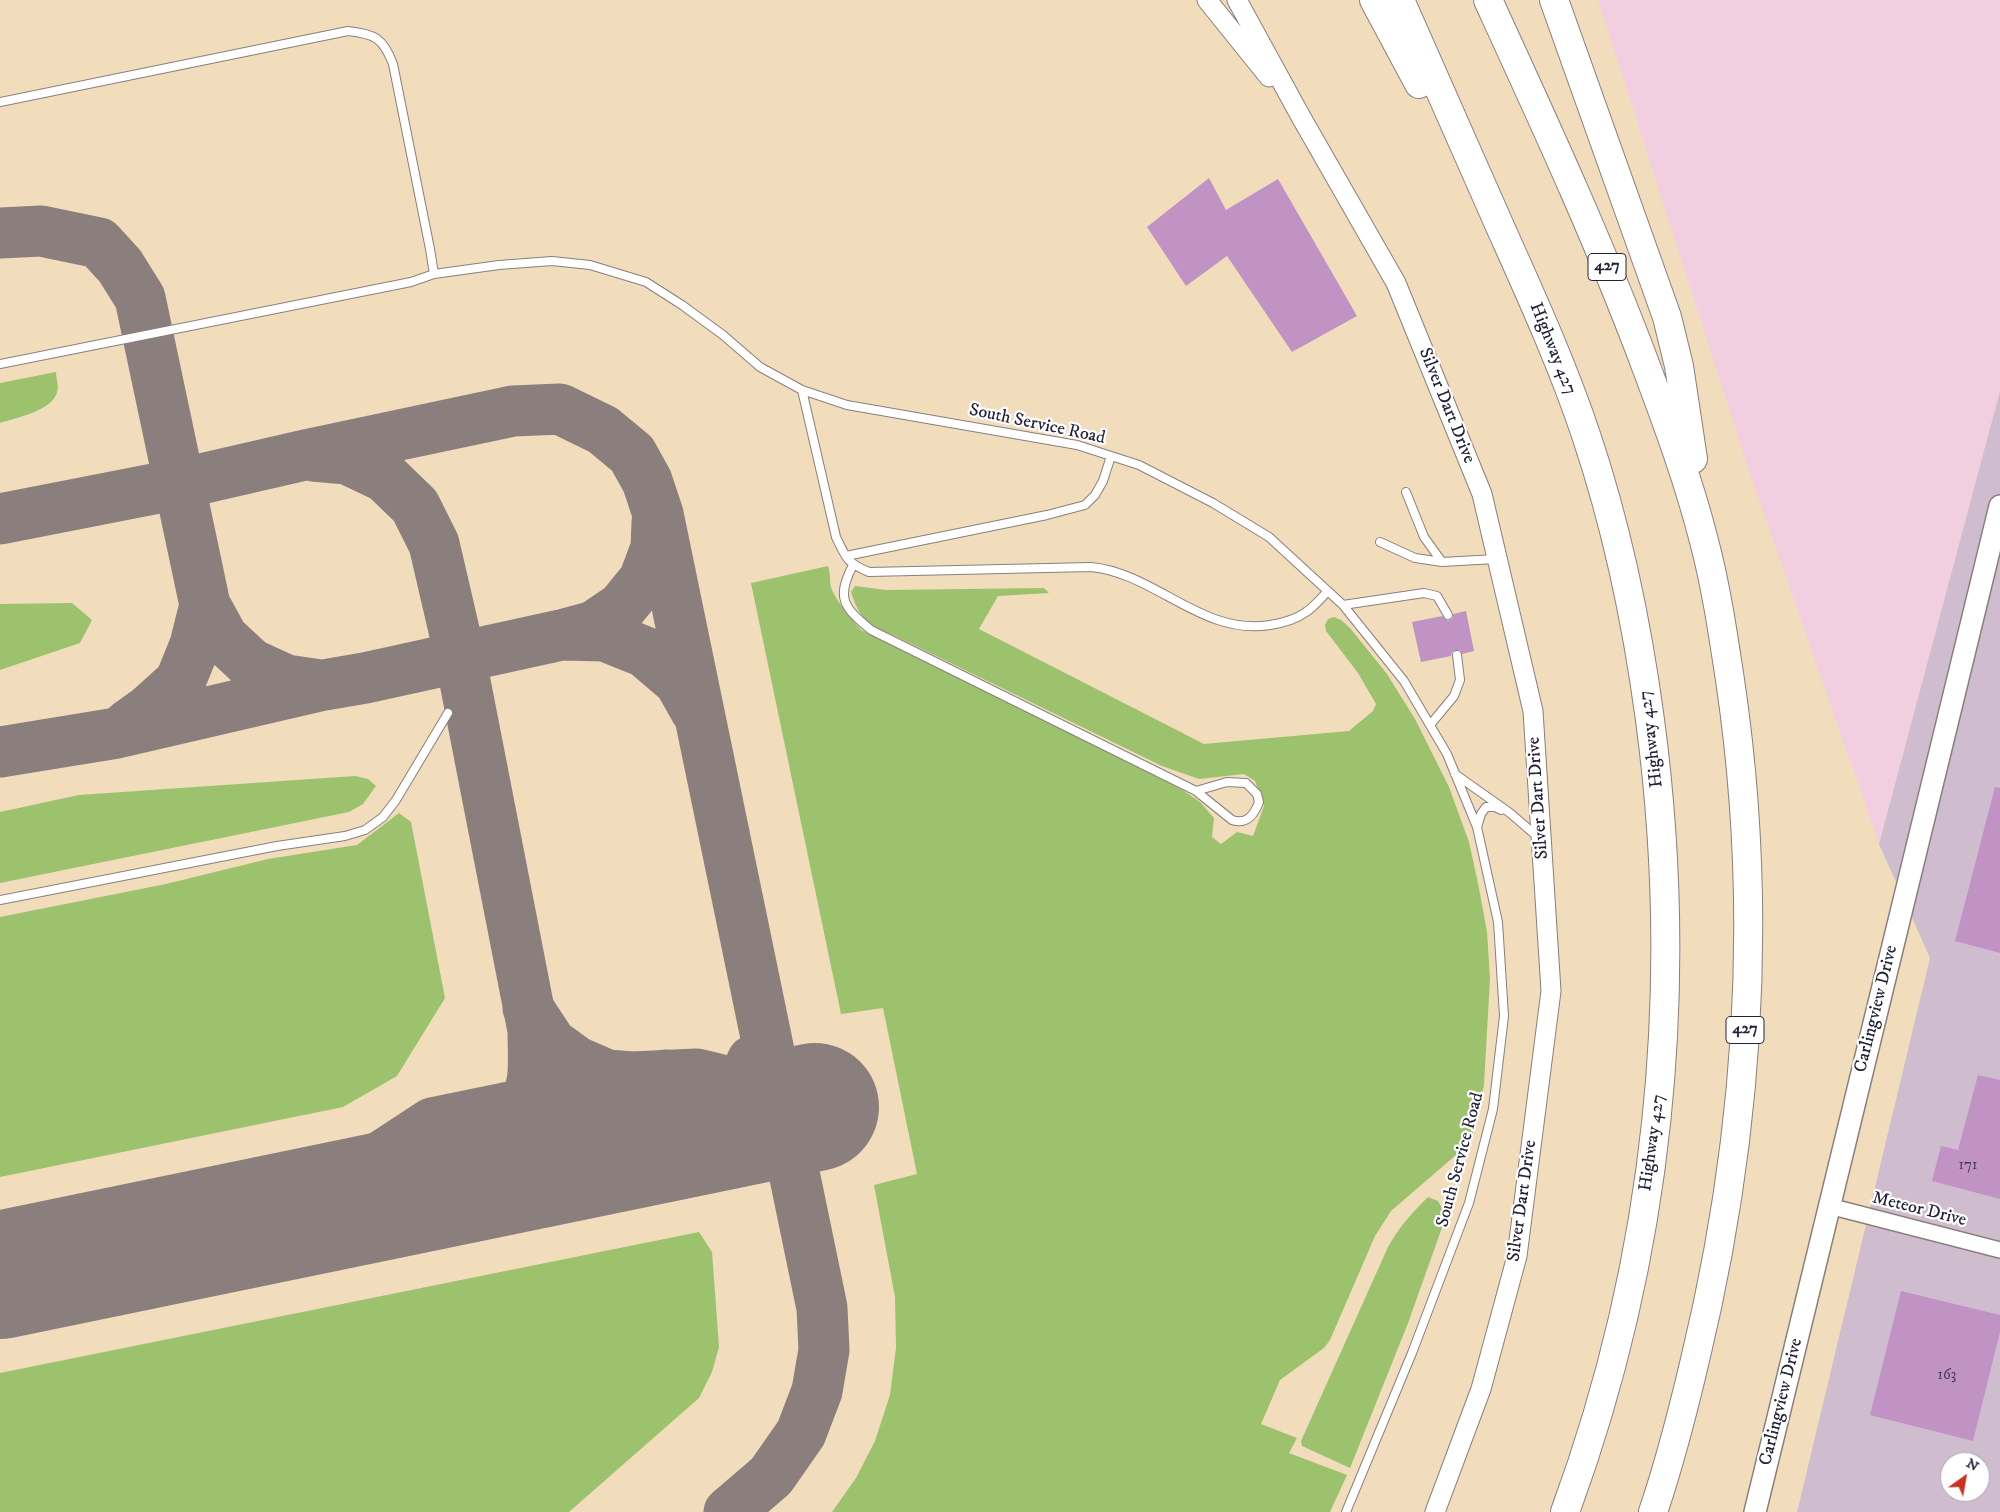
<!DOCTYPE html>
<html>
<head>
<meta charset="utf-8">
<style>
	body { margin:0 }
	#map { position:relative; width:2000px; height:1512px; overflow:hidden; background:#f1dcbc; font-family:"IM FELL DW Pica",serif }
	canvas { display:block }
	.north { position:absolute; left:1940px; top:1452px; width:50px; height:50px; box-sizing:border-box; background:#fff; border:1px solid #a7a7b1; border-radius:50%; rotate:32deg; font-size:14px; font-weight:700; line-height:20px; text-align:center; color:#22223b }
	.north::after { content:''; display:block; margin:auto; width:18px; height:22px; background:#c8321e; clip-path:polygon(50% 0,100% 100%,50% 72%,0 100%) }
</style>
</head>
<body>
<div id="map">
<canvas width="2000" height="1512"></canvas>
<div class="north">N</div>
</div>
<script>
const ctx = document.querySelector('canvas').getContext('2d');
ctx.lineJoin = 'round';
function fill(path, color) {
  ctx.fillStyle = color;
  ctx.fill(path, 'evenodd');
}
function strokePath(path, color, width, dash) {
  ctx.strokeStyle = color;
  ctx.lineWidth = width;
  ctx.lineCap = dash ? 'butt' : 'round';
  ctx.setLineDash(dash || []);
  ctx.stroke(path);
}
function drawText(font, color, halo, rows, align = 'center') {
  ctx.font = font + ' "IM FELL DW Pica",serif';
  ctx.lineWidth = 4.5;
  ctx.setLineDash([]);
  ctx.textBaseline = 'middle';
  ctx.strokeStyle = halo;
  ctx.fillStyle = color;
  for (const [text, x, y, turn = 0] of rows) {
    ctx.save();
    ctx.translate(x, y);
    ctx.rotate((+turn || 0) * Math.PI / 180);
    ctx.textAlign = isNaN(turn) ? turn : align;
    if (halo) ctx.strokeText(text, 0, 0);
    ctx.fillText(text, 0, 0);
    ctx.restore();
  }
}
fill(new Path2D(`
	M1598 0H2000V391L1879 844 1750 474Z`), '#f2cfe0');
fill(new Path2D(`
	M2000 391V1512H1797L1930 958 1879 844ZM1950 1462H1980V1492H1950Z`), '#cfbdcf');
fill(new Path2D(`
	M56 372C56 380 60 387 56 395 49 411 16 418 0 423V383Z
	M828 566C831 574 829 583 832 590 839 605 851 618 861 630L982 688 1181 789 1200 802 1214 818 1212 837 1221 844 1237 832 1253 836 1264 806 1255 781 1244 774 1199 779 1162 766 891 634C867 625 859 617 851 592L855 586 886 590 1044 588 1049 593 998 596 979 629 1204 744 1349 731 1373 711 1376 704 1358 673 1326 631 1325 625 1328 619 1334 617 1341 620 1350 628 1387 674 1415 719 1449 787 1469 842 1478 883 1487 932 1490 978 1484 1085 1471 1142 1391 1211 1375 1236 1330 1340 1324 1348 1280 1380 1261 1424 1297 1438 1289 1453 1347 1475 1330 1512H832L856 1478 875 1441 890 1395 896 1348 895 1297 874 1185 917 1174 883 1008 841 1014 751 583Z
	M72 603 92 620 80 643 0 670V604Z
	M355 776 368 779 376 786 363 804 349 812 0 883V812L79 795Z
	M399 813 411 822 445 998 397 1076 343 1107 0 1177V917L166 884 268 859 357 845Z
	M1428 1197 1438 1201 1443 1210 1444 1222 1408 1323 1350 1468 1302 1446 1301 1441 1388 1247C1399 1227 1412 1213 1428 1197Z
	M699 1232 712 1252 719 1347 712 1372 699 1398 569 1512H0V1373Z`), '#9cc26d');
strokePath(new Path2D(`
	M0 233 41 231 99 243 120 266 140 298 205 605 195 645 180 682 149 710 128 725
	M313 456 347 459 385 477 415 506 434 544 460 656 533 1030C533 1044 534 1059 533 1073 531 1106 500 1150 471 1166 455 1175 438 1182 422 1189
	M0 519 179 484 305 455 513 411 560 409 603 430 632 454 647 481 658 514 822 1308 824 1350 817 1391 801 1433 771 1476 729 1512
	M205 605 223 638 251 664 286 680 320 685
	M561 635 594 626 622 607 644 580 656 548 657 522
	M0 752 117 733 324 685 365 678 561 635 605 636 645 652 679 681 696 711
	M528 1008 551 1043 577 1062 607 1075 632 1077 697 1074 722 1080 757 1104 775 1126 786 1146
	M688 1135C716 1112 740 1096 752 1061
	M290 1216 432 1123 665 1075`), '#8a7f7c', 51);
strokePath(new Path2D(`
	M0 1275 815 1107`), '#8a7f7c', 128);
fill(new Path2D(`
	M1209 178 1226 210 1278 179 1357 316 1292 352 1227 256 1186 286 1147 227Z
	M1466 611 1474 651 1462 654 1460 650H1456L1452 652 1451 656 1421 662 1412 622 1442 616 1448 621 1453 618V614Z
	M1995 787 2000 788V953L1955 941Z
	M1978 1075 2000 1080V1199L1932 1181 1941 1146 1958 1150Z
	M1901 1291 2000 1315V1332L1973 1441 1870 1415Z`), '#c193c4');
const service = new Path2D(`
	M0 102 348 31C375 34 383 38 393 64L430 249 434 274
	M0 364 411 282 434 274 499 265 552 261 590 265 646 282 682 305 723 335 760 367 802 390 847 405 1077 445 1139 465 1213 503 1269 537 1343 605 1404 681 1447 754 1477 827 1498 922 1504 1016 1493 1109 1469 1203 1412 1353 1346 1512
	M802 390 836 537C846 558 847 563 869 572L1091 567C1155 573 1202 636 1270 625 1283 623 1295 620 1306 612 1314 607 1321 598 1328 591
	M1406 492 1424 537 1442 562
	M1380 542 1415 558 1442 562 1496 559
	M846 556 1047 515 1085 505 1095 495 1103 481 1111 456
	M853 565C836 598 843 607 871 630L1196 791 1232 820C1247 825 1254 815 1259 802L1257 794 1246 783 1227 782 1196 791
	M1343 605 1424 593 1437 596 1448 615
	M1430 725 1454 696 1460 680 1457 655
	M1455 774 1510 813 1539 838
	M1477 827 1481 814 1486 807H1495L1501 810
	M0 900 277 846 345 836 365 830 383 817 396 800 448 713`);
const minor = new Path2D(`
	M1829 1206 2000 1250`);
const tertiary = new Path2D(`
	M1207 0 1269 77
	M1237 0 1301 117 1396 283 1482 494 1533 711 1551 991 1517 1256 1481 1389 1435 1512`);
const secondary = new Path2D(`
	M1755 1512 2000 506`);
const motorway = new Path2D(`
	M1374 0 1419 84
	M1400 0C1434 77 1468 154 1502 231 1532 298 1563 366 1586 435 1617 527 1637 623 1650 720 1686 989 1659 1257 1565 1512
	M1488 0C1544 122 1600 243 1647 369 1668 425 1689 482 1704 541 1716 586 1723 634 1730 680 1764 908 1749 1137 1695 1360 1683 1411 1670 1462 1653 1512
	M1554 0 1667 317 1679 366 1693 459`);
strokePath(service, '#8a7f7c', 10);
strokePath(minor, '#8a7f7c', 18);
strokePath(tertiary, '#8a7f7c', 21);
strokePath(secondary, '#8a7f7c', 24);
strokePath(motorway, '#8a7f7c', 30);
strokePath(service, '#fff', 8);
strokePath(minor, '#fff', 15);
strokePath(tertiary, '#fff', 19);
strokePath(secondary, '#fff', 21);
strokePath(motorway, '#fff', 28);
drawText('15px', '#4a3e5d', null, [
	["171",1968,1166],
	["163",1947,1376]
]);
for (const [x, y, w] of [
	[1607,267,38],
	[1745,1030,38]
]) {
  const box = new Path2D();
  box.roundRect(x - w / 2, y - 13.5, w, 27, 4);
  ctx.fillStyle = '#fff';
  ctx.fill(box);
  strokePath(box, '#22223b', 1);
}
drawText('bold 16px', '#22223b', null, [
	["427",1607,267],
	["427",1745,1030]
]);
drawText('18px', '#22223b', '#fff', [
	["Highway 427",1552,349,68],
	["Silver Dart Drive",1446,406,68],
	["South Service Road",1037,425,12],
	["Highway 427",1652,739,-97],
	["Silver Dart Drive",1539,798,-94],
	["Carlingview Drive",1877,1009,-76],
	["Highway 427",1653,1143,-82],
	["South Service Road",1461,1160,-75],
	["Silver Dart Drive",1523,1201,-82],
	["Meteor Drive",1919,1210,14],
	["Carlingview Drive",1782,1402,-76]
]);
</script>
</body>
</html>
